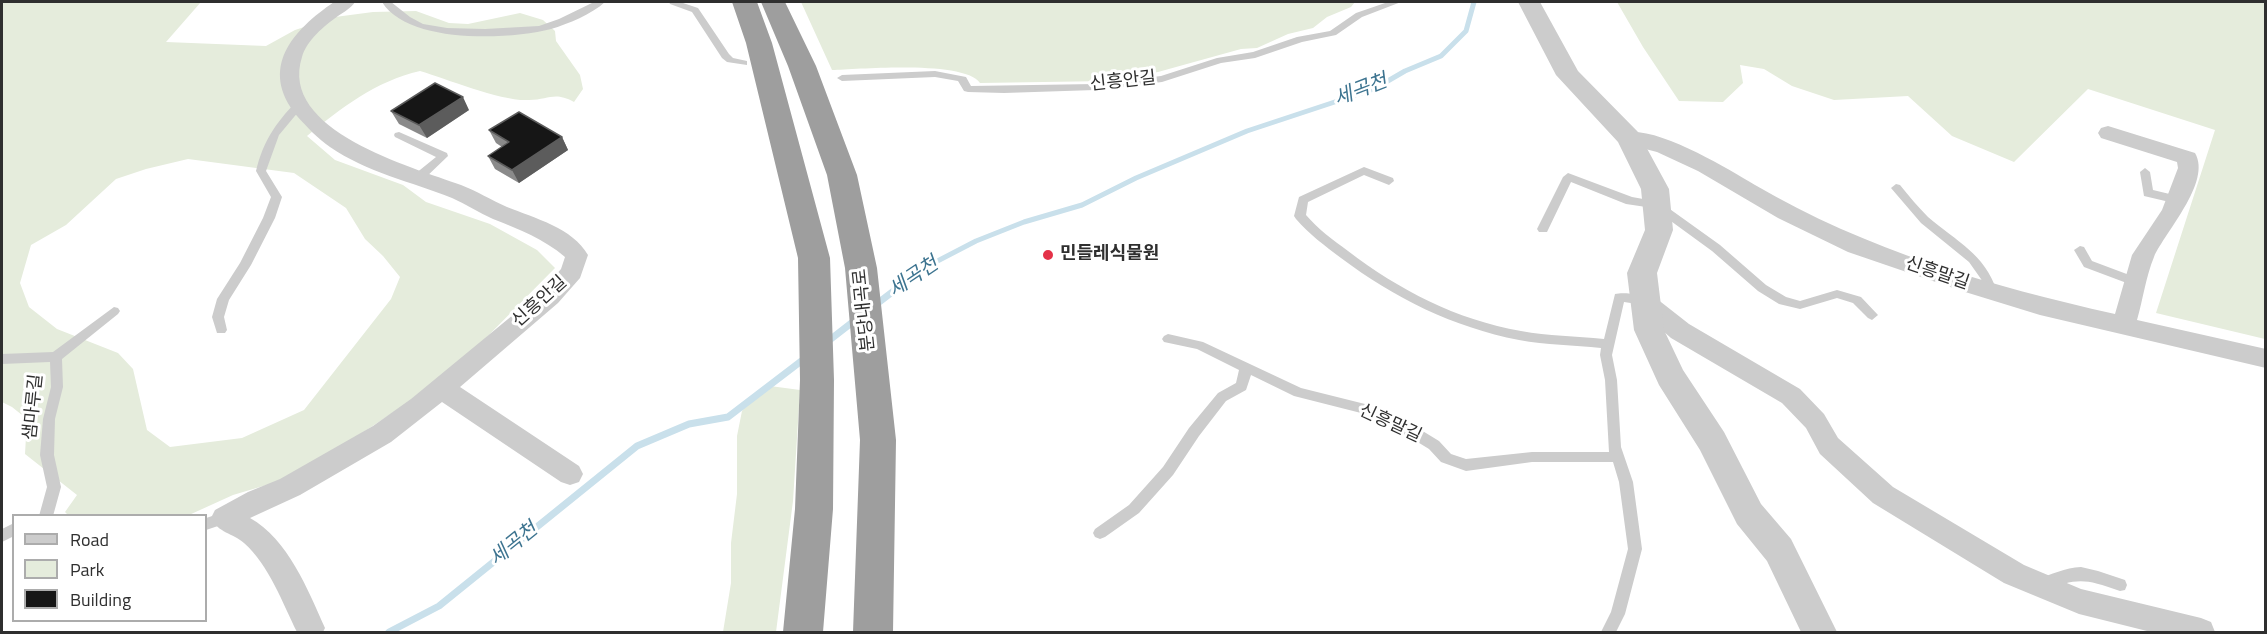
<!DOCTYPE html>
<html>
<head>
<meta charset="utf-8">
<style>
	body { margin:0 }
	#map { position:relative; width:2267px; height:634px; overflow:hidden; background:#fff; font-family:"Titillium Web",sans-serif }
	canvas { display:block }
	.frame { position:absolute; inset:0; border:3px solid #2f2f2f; pointer-events:none }
	.legend { position:absolute; left:12px; top:514px; width:195px; height:108px; box-sizing:border-box; background:#fff; border:2px solid #acacac; margin:0; padding:8px 10px; list-style:none; font-size:18px; color:#2f2f2f }
	.legend li { display:flex; align-items:center; gap:12px; height:30px }
	.legend b { width:30px; border:2px solid #acacac }
</style>
</head>
<body>
<div id="map">
<canvas width="2267" height="634"></canvas>
<div class="frame"></div>
<ul class="legend">
<li><b style="height:8px;background:#ccc"></b>Road</li>
<li><b style="height:16px;background:#e5ecdc"></b>Park</li>
<li><b style="height:16px;background:#161616"></b>Building</li>
</ul>
</div>
<script>
const ctx = document.querySelector('canvas').getContext('2d');
ctx.lineJoin = 'round';
function fill(path, color) {
  ctx.fillStyle = color;
  ctx.fill(path, 'evenodd');
}
function strokePath(path, color, width, dash) {
  ctx.strokeStyle = color;
  ctx.lineWidth = width;
  ctx.lineCap = dash ? 'butt' : 'round';
  ctx.setLineDash(dash || []);
  ctx.stroke(path);
}
function drawText(font, color, halo, rows, align = 'center') {
  ctx.font = font + ' "Titillium Web","Noto Sans KR",sans-serif';
  ctx.lineWidth = 6;
  ctx.setLineDash([]);
  ctx.textBaseline = 'middle';
  ctx.strokeStyle = halo;
  ctx.fillStyle = color;
  for (const [text, x, y, turn = 0] of rows) {
    ctx.save();
    ctx.translate(x, y);
    ctx.rotate((+turn || 0) * Math.PI / 180);
    ctx.textAlign = isNaN(turn) ? turn : align;
    if (halo) ctx.strokeText(text, 0, 0);
    ctx.fillText(text, 0, 0);
    ctx.restore();
  }
}
fill(new Path2D(`
	M2 2H201L166 42 266 46 295 30 335 17 373 12 416 11 449 23 468 24 520 13 543 20 555 31 556 41 580 75 583 89 574 102C554 91 549 100 529 100 503 102 447 79 420 71 376 81 341 108 307 136L335 160 403 185 426 202 490 224 537 250 555 268 479 345 406 404 362 433 280 481 233 495 189 515H68L65 512 77 495 25 454 27 419 12 407 2 402ZM188 159 294 173 346 208 365 239 383 256 400 277 391 299 304 410 242 438 170 447 147 430 133 369 118 353 57 329 29 307 20 283 31 245 66 225 116 179 146 169Z
	M801 2H1355L1351 7 1327 17 1313 28 1288 34 1257 48 1241 49 1158 72 1107 81 980 83C965 60 860 69 832 70Z
	M1617 2H2265V339L2156 313 2215 130 2088 89 2014 162 1952 136 1908 96 1834 100 1792 86 1764 69 1740 65 1743 83 1723 102 1679 101 1643 47Z
	M770 386 800 390 793 501 776 632H723L731 583V543L737 494V436L742 411 756 393Z`), '#e5ecdc');
strokePath(new Path2D(`
	M906 282 924 268 976 241 1024 222 1082 205 1136 178 1247 131 1374 89 1405 71 1441 56 1466 31 1474 2`), '#c9e0eb', 5);
strokePath(new Path2D(`
	M874 306 908 280
	M827 342 854 321
	M389 632 439 606 637 446 689 424 728 417 804 359`), '#c9e0eb', 7);
fill(new Path2D(`
	M382 2H391L410 17 423 24 447 28 485 29 539 26 559 19 594 2H605C592 14 568 24 551 29 508 40 408 44 382 2Z
	M669 2H680L698 8 729 54 733 58 747 61V65L727 62 722 58 692 12 670 4Z
	M1388 2H1401L1362 17 1336 35 1302 42 1255 58 1221 63 1162 82 1095 90 1004 93 968 92 964 91 958 81 935 77 842 81 837 78 842 75 935 71 966 77 971 86 1095 84 1161 76 1217 58 1253 52 1297 37 1330 31 1356 13Z
	M299 102 304 105 279 135 266 171 282 197 275 218 251 265 229 300 224 317 227 330 225 333H217L212 317 217 299 240 263 263 218 271 197 256 171C263 142 275 124 295 103Z
	M399 132 447 153 448 156 423 180H415L414 177 415 174 436 157 395 137 394 135 395 133Z
	M1364 167 1393 178 1394 181 1389 185 1364 175 1308 202 1306 215C1318 229 1333 240 1348 251 1399 290 1457 320 1521 331 1548 336 1576 336 1604 339L1615 294C1624 292 1643 294 1650 301L1644 305 1624 302 1612 355 1617 380 1621 447 1633 482 1642 549 1625 614 1616 632H1601L1611 612 1628 549 1619 482 1613 462H1532L1466 471 1441 462 1429 449 1411 438 1361 413 1294 396 1251 375 1246 390 1226 401 1199 436 1173 475 1139 513 1105 537 1100 539 1095 537 1093 533 1095 529 1129 505 1163 467 1189 428 1218 393 1236 383 1239 370 1197 349 1164 342 1162 339 1164 336 1168 334 1203 342 1301 388 1369 405 1421 430 1439 441 1451 454 1466 459 1532 452H1609L1605 380 1600 355 1601 348C1574 345 1546 345 1519 340 1453 327 1394 298 1341 258 1325 246 1309 234 1296 219L1294 216 1299 197Z
	M2145 168 2150 172 2153 190 2182 197 2184 200 2182 203 2178 204 2144 196 2140 172Z
	M1568 173 1632 197 1660 202 1720 245 1766 285 1786 297 1800 301 1837 290 1861 297 1878 315 1872 320 1868 318 1853 303 1837 298 1800 309 1779 304 1758 291 1712 251 1653 208 1626 204 1571 182 1547 232H1539L1537 229 1563 177Z
	M1896 184 1900 185C1909 196 1918 207 1928 217 1957 242 1984 253 1997 291L1995 294H1987L1981 279 1969 262 1921 223 1891 188Z
	M2080 246 2084 247 2092 261 2140 279 2142 282 2140 285H2132L2084 267 2074 250Z
	M114 307 118 308 120 311 118 314 62 359 63 387 55 419 54 455 61 487 53 516H39L47 487 40 455 43 419 51 387 50 362 2 364V354L53 352Z
	M225 512 230 514 232 518 230 522 206 530V518Z
	M14 523V536L2 542V529Z
	M2081 567 2098 571 2125 580 2127 585 2125 590 2120 591C2083 578 2078 578 2042 591L2037 590 2035 585 2037 580C2051 574 2065 568 2081 567Z`), '#ccc');
fill(new Path2D(`
	M334 2H355C351 8 344 12 338 16 324 26 307 40 302 57 278 131 412 167 461 185 477 191 491 200 507 207 534 218 573 228 588 255L580 278 558 303 460 387 579 466 583 474 579 482 570 485 561 482 442 402 391 442 300 495 250 518C288 539 308 590 325 628L323 632H297C283 604 269 565 244 543 233 533 218 533 211 518L215 510 248 492 280 479 373 426 411 399 542 291 561 269 565 257C544 239 519 229 493 219 479 213 466 204 452 198 412 182 366 172 330 147 318 139 307 127 297 116 258 68 293 30 334 2Z
	M2108 126 2195 153C2212 182 2165 232 2154 257 2146 276 2143 299 2137 320L2266 349V368L2040 315 1962 291 1848 252 1778 218 1698 171 1657 152 1622 143 1619 138 1622 133C1655 124 1726 168 1755 185 1866 250 1990 286 2115 314L2132 255 2162 210 2178 168 2177 162 2101 138 2098 133 2101 128Z
	M1644 292 1652 295 1689 324 1800 389 1824 414 1838 438 1893 487 2024 565 2081 589 2201 618 2211 622 2215 632H2151L2079 614 2004 583 1873 503 1820 454 1806 428 1782 403 1671 338 1636 307 1632 301 1636 295Z`), '#ccc');
fill(new Path2D(`
	M1518 2H1540L1578 71 1638 132 1669 189 1673 230 1657 273 1664 330 1683 370 1724 432 1761 504 1791 539 1837 632H1801L1767 561 1737 524 1700 450 1659 385 1634 330 1627 273 1645 230 1641 189 1618 142 1556 75Z`), '#ccc');
fill(new Path2D(`
	M732 2H757L772 43 830 258 834 380 833 509 823 632H783L795 509 800 380 798 258 746 43Z
	M761 2H785L816 66 857 175 877 268 896 440 893 632H853L860 440 845 268 827 175 788 66Z`), '#9e9e9e');
fill(new Path2D(`
	M469 110 427 138 399 124 391 111Z
	M489 130 562 137 568 150 519 183 495 169 488 156 502 147 496 143Z`), '#8a8a8a');
fill(new Path2D(`
	M463 97 469 110 427 138 419 125Z
	M562 137 568 150 519 183 512 170Z`), '#5c5c5c');
const building = new Path2D(`
	M435 83 463 97 419 125 391 111Z
	M519 112 562 137 512 170 488 156 509 142 489 130Z`);
fill(building, '#161616');
strokePath(building, '#5c5c5c', 1.5);
for (const [x, y, r, color] of [
	[1048,255,6,"#e43248"]
]) {
  const dot = new Path2D();
  dot.arc(x, y, r, 0, 2 * Math.PI);
  ctx.fillStyle = color;
  ctx.fill(dot);
  strokePath(dot, '#fff', 2);
}
drawText('18px', '#2f2f2f', '#fff', [
	["신흥안길",1123,82,-6],
	["신흥말길",1937,274,19],
	["신흥안길",540,302,-42],
	["분당내곡로",865,310,-96],
	["샘마루길",34,407,-84],
	["신흥말길",1390,424,25]
]);
drawText('bold 18px', '#2f2f2f', '#fff', [
	["민들레식물원",1060,255]
], 'left');
drawText('italic 20px', '#3d7490', '#fff', [
	["세곡천",1361,91,-21],
	["세곡천",914,278,-34],
	["세곡천",514,545,-39]
]);
</script>
</body>
</html>
